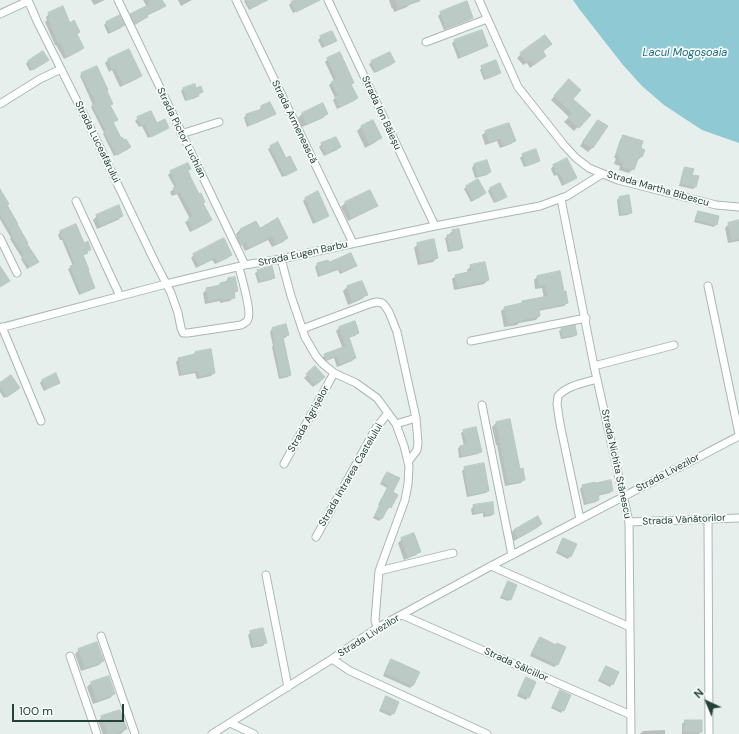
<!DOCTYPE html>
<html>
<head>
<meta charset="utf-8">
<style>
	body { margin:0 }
	#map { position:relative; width:739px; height:734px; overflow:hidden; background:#e6efeb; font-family:"DM Sans",sans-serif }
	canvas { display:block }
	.north { position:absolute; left:687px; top:682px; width:40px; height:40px; -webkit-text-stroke:3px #f7fbf9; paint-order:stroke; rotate:316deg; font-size:11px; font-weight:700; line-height:16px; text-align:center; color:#24423a }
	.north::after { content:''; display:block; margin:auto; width:14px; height:18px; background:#24423a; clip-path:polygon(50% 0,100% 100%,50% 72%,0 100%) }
	.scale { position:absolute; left:12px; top:704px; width:112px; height:18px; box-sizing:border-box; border:2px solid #24423a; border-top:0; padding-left:5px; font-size:12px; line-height:14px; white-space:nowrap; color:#24423a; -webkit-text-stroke:3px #f7fbf9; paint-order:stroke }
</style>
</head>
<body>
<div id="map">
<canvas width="739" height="734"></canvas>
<div class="north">N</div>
<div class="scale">100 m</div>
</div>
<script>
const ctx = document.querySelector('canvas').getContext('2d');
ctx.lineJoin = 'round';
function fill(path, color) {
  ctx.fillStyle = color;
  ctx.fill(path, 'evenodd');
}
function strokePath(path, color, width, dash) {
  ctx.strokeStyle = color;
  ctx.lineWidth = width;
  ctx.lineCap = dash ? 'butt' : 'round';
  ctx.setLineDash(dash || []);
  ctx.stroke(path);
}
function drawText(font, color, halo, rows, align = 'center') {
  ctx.font = font + ' "DM Sans",sans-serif';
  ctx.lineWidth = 3.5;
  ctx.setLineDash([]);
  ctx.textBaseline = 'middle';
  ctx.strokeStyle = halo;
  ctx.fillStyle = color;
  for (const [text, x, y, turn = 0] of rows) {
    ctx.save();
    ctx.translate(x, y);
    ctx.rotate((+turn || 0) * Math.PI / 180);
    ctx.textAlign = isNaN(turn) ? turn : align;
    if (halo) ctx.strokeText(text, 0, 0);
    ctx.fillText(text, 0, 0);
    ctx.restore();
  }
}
fill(new Path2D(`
	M573 0H739V143L702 130 664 105 642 86 623 65 580 10Z`), '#8ec9d4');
fill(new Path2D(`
	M91 0H105L94 5Z
	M143 0H161L164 6 161 9 146 16 143 20 133 26 128 18 131 15 147 7Z
	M178 0H192L181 6Z
	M245 0H260L262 3 259 5 249 10 244 1Z
	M297 0H309L310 4 308 6 293 13 289 5 291 3Z
	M389 0H411V3L407 7 394 12 393 8 392 9Z
	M441 13 472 18 470 20 444 30 438 16Z
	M49 14 69 24 79 32 76 35 83 48 80 51 64 59 56 45H55L45 22 47 20 46 17Z
	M119 16 123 25 121 28 108 34 104 25 106 23Z
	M321 37 336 41 333 43 322 48 318 40Z
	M455 41 487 46 484 48 458 59 452 43Z
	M129 50 140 75 137 79 120 87 112 70 109 72 105 63 108 60Z
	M542 51 541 59 530 68 527 63 523 65 517 58 521 54Z
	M43 53 47 60 45 63 30 71 26 64 28 61Z
	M328 59 353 83 350 85 357 98 354 101 337 109 333 100 335 98 329 85 334 81 325 62Z
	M372 62H394L391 65 374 73 369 64Z
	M482 67 500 72 497 75 484 80 480 70Z
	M82 74 106 91 112 103 110 106 117 120 112 123 120 139 129 147 127 150 114 156 103 134 104 133 91 107 93 105 80 76Z
	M569 81 571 99 589 115 574 131 564 122 569 117 551 100Z
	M183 89H196L202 92 198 95 196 98 185 101 181 91Z
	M270 103 274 113 272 116 247 127 244 118 246 115 259 111V110L261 107Z
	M323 104 327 114 323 118 302 127 298 118 302 114Z
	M138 118 168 128 165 130 148 138 142 126 139 127 135 121Z
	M598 121 606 127 592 148 588 152 580 146 594 125Z
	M372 122 380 138 376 142 365 148 357 131 361 127Z
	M486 132 515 141 511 144 500 148 497 141 485 145 482 135Z
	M624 136 640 149 641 157 637 161 633 169 629 173 619 170 620 166 614 164 616 158H614L620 140Z
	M322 144 340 147 337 150 324 156 319 147Z
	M271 147 296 170 293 172 282 177 268 149Z
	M523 155 539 160 536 163 524 167 520 158Z
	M567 160 576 178 573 180 562 186 557 175 554 176 551 169 553 166Z
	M474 165 490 172 487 175 475 178 472 168Z
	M685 168 691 176 697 177 695 187 693 189 679 186 683 170Z
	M187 171 211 220 208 223 190 232 185 222 190 219 177 194 172 196 170 192 175 188 168 175 171 172Z
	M466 187 484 193 482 196 471 202 464 189Z
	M490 188 505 196 503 199 494 203 488 191Z
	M0 191 6 205 35 264 27 269 21 259 22 258 10 239 11 238 0 219Z
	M370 191 376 205 372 209 348 221 341 207 345 203Z
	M317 192 328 216 325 218 313 224 303 201 305 199Z
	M619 198 631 212 628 215 619 216 617 200Z
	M699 212 716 224 714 227 694 222 696 215Z
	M97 216H122L118 220 97 229 93 220Z
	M739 221V241L728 243 725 228 729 224Z
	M256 222 259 229 287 238 283 242 272 247 268 240 245 251 242 245 237 248 233 240 237 236 236 234 240 230Z
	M76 225 84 244 90 249 83 256 94 288 91 290 79 295 68 269 73 266 62 240H60L58 235 60 232Z
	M453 231 462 248 460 250 448 252 445 238 448 236H451L450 233Z
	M418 244 437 258 433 262 418 265 414 248Z
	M231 254 228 258 215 264 212 260 196 268 191 258 194 255Z
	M328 261V264L355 266 353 268 340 274 338 270 318 277 315 267 317 264Z
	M471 266 488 280 484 284 454 290 452 279 456 276 468 273 467 270Z
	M258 271 274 278 271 280 258 283 255 273Z
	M537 277 564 292 567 303 564 306 538 311 539 316 536 320 519 323 517 325 504 327 501 311 505 308 520 304 523 302 544 298 542 288 535 289 534 280Z
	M228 279 237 291 233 295 234 297 230 301 220 303V301L205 304 203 293 207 289 217 287 220 284 224 283Z
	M361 282 366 295 362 299 348 305 343 291 347 287Z
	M285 326 288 335 285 338H282L290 375 288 377 279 379 272 347 273 346 270 332 272 329Z
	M339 328 358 332 355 336 348 338 355 358 352 361 337 367 334 358 323 362 322 358 325 355 343 349 336 331Z
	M562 329 576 335 573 337 561 339 559 331Z
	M195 353 214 373 211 376 197 379 195 373 179 376 176 362 179 359 192 356Z
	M315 367 324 377 313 387 304 378Z
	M42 380 59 383 56 385 44 391 40 383Z
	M0 384 16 391 4 398 0 392Z
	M509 421 520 470 524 479 521 483 505 486 497 445H496L492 427 496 423Z
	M464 431 481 452 478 454 459 458 458 449 460 446H464L461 433Z
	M465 468 488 491 486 493 467 497 462 471Z
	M387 473 391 492 390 507 388 509H386L382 518 379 521 373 518 380 505H378L387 488 380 484 385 475Z
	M594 485 612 490 610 493 597 496 598 499 596 502 584 505 580 489 583 486Z
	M474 506 493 514 491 516 483 517V513L472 515 471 509Z
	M537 518 541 524 537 528 514 541 510 534 514 530Z
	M402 539 420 551 416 555 404 560 398 543Z
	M564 539 570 556 568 559 556 553 561 541Z
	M508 583 510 599 508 601 500 598 506 585Z
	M251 632 265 643 263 646 251 648 248 635Z
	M540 638 555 646 557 644 565 648 557 665 554 667 530 656 538 640Z
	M79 650 103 661 99 665 81 671 75 654Z
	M392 661 418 673 412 686 410 688 383 676 389 663Z
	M606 667 612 684 610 687 598 681 604 669Z
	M108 677 114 694 110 698 93 704 87 687 91 683Z
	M527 678 528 697 526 700 517 696 524 681Z
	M560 691 563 710 561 713 551 708 558 694Z
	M386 697 398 702 393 714 390 716 379 711 384 700Z
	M102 717 126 729 122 733 120 734H103L98 721Z
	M685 721 701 732 699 734H682V724Z
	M665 730V734H640L643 731Z`), '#0003');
const building = new Path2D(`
	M148 0H162L166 6 147 15 148 17 136 23 135 20 133 21 130 14 150 4Z
	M247 0H268L251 8Z
	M295 0H320L296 12 291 2Z
	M396 0H419L420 1 398 8Z
	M467 1 473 18 446 28 440 12Z
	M63 6 70 23 74 20 80 32 77 34 84 48 67 57 60 42 58 43 48 18 50 17 48 13Z
	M120 15 125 25 111 32 106 22Z
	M482 30 488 46 461 57 454 40Z
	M332 31 337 41 325 46 320 36Z
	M545 35 552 44 543 51 546 56 534 65 531 60 527 62 520 53Z
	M129 49 142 76 123 84 115 68 112 69 108 59Z
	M43 51 49 60 33 70 28 61Z
	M340 52 354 83 351 84 358 98 340 107 335 97 338 95 331 82 337 79 327 58Z
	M390 52 395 62 376 72 371 61Z
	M496 60 501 73 486 79 481 66Z
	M97 66 108 90 107 91 113 104 110 105 118 120 113 122 121 138 122 137 124 140 126 139 131 147 117 155 104 131 106 130 92 104 96 103 81 73Z
	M569 79 581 90 573 99 591 115 579 128 568 118 572 113 554 96Z
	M195 84 196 88 201 86 203 92 198 94 199 96 187 100 183 88Z
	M270 102 276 114 258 122 249 125 246 114 262 109 261 106Z
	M323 103 328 114 307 124 302 113Z
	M151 111 157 123 165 119 169 128 151 137 145 124 141 125 137 117Z
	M373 120 382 138 369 144 361 126Z
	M598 120 608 126 593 148 583 142Z
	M509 123 516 141 503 145 501 138 489 142 485 131Z
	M623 135 643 141 641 148 645 150 642 157 639 156 634 170 622 166 624 162 618 160 619 154H617Z
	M336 137 341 147 326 154 321 143Z
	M278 142 286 158 290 156 297 170 285 176 270 146Z
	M536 149 540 161 526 166 522 154Z
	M567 158 577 178 565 184 560 173 557 174 553 165Z
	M487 160 491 172 478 177 474 164Z
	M188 163 191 169 188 170 190 176 199 194 201 193 205 202 203 203 212 220 193 230 188 219 193 216 180 192 176 194 173 188 177 186 170 171Z
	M685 167 694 169 692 175 699 176 696 187 681 184Z
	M478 179 486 193 473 200 466 186Z
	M500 183 507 197 496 202 490 188Z
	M0 189 9 204 7 205 18 224H17L28 243 27 244 39 262 30 267 22 256 24 255 12 236 13 235 0 214Z
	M370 190 378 206 352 218 345 202Z
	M318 191 329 216 316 222 305 198Z
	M629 195 632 213 621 214 619 197Z
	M119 205 123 216 101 226 96 215Z
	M698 211 719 216 717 225 696 220Z
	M278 218 288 238 276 244 272 236 249 248 246 242 241 245 237 236 241 233 240 229 256 221 260 228Z
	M739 220V238L732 240 728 223Z
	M76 224 84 243 88 241 91 250 87 251 88 253 83 255 89 270H88L95 288 81 293 70 266 75 264 64 238H63L60 231Z
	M459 229 463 248 450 251 447 235 453 234 452 230Z
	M224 238 232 255 218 262 216 257 199 265 193 254Z
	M434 239 438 258 421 262 417 243Z
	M351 253 357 266 342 272 341 268 320 275 317 263 328 260 329 262Z
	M485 262 489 280 458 287 455 275 472 271 470 265Z
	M0 266 10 281 0 287Z
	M272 266 275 278 260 281 257 270Z
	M560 271 564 291H566L568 303 539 309 540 316 522 320V321L508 324 504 307 522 303V301L548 296 545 285 539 286 537 276Z
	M235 277 238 291 234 292 235 298 223 300V298L209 301 206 288 220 285V283L228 281V278Z
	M362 281 368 295 352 301 347 286Z
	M355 321 359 333 349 337 356 358 340 364 337 356 326 360 324 354 346 346 339 327Z
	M286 324 289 335 283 337 291 375 281 377 274 344H275L272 328Z
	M575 325 577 335 563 337 561 328Z
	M211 349 215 373 200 376 198 370 182 374 178 358 195 354V352Z
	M315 366 325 377 316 385 306 374Z
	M56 373 60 383 46 389 42 380Z
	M11 375 20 388 7 397 0 386V383Z
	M510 419 520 469 523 468 525 480 508 483 500 442 496 422Z
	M476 427 482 452 462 456 460 446 467 444 463 430Z
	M484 463 489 491 469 495 464 467Z
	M387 472 400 478 393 492 398 495 391 508 389 506 382 519 375 515 381 502H380L389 485 382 482Z
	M611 480 613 491 598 494 599 500 587 503 582 485 595 482V483Z
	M493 502 494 514 486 515 485 511 475 513 473 505Z
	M538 516 542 524 518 538 514 530Z
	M414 533 421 552 408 557 401 538Z
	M563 538 577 544 571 557 558 551Z
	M508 581 517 585 511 600 502 596Z
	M263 628 267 643 254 646 250 631Z
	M540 637 556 645 557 643 566 647 558 665 532 653Z
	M97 642 104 661 85 668 78 649Z
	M391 659 420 672 413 686 385 673Z
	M606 666 619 672 613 685 600 679Z
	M109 676 115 694 97 701 91 682Z
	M526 677 536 682 529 698 519 693Z
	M560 690 571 695 564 711 553 706Z
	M386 696 399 702 394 714 381 709Z
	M120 710 127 729 114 734H108L101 716Z
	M685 720H702V732H684Z`);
fill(building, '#bbcac4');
strokePath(building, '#b8c9c2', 1);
const minor = new Path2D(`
	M28 0 37 21 91 129 154 260 171 293 178 313 181 328 183 333H188L241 325C244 323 247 323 248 319 252 312 241 276 239 267
	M118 0 245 265
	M236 0 353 243
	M328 0 435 226
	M479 0 518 87 564 145 576 158 589 168 618 180 716 205 739 207
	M0 14 28 1
	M426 42 487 19
	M0 104 40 79 61 69
	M181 134 219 122
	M561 199 594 366 629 522 631 734
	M76 201 120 296
	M0 238 17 273
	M281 259 291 296 305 337 316 356 322 363 334 373 356 383 377 398 396 424 404 446 409 466 408 484 405 500 379 571 375 620 377 628
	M708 286 739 434
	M2 327 41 421
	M0 328 166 284 245 265 281 259 435 226 540 206 567 196 602 174
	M302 329 372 303 377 302 382 303 385 306 389 312 397 332 416 418 418 443 417 450 408 462
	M471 341 586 318
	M594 366 674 345
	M482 405 512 555
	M396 424 416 418
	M284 464 334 373
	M580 519 560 424 557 404 558 396C568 385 584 383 597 379
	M708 519 709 734
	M629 522 739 518
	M316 537 376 428 388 413
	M491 566 630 627
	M379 571 453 553
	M266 575 288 687
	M402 615 631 715
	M101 636 135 734
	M70 656 97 734
	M332 659 350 671 487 734
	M230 723 254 734
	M212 734 332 659 377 628 491 566 739 436`);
strokePath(minor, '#a8b8b2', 9);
strokePath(minor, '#fff', 7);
drawText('10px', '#24423a', '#f7fbf9', [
	["Strada Ion Băieșu",381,113,65],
	["Strada Armenească",294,122,64],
	["Strada Pictor Luchian",181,133,64],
	["Strada Luceafărului",97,142,64],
	["Strada Martha Bibescu",658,189,16],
	["Strada Eugen Barbu",303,254,-12],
	["Strada Agrișelor",309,419,-61],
	["Strada Nichita Stănescu",616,464,78],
	["Strada Livezilor",668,473,-28],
	["Strada Intrarea Castelului",351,475,-60],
	["Strada Vânătorilor",684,520,-3],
	["Strada Livezilor",369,636,-32],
	["Strada Sălciilor",516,665,24]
]);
drawText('italic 11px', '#1c6f80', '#f7fbf9', [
	["Lacul Mogoșoaia",685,53]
]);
</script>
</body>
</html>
